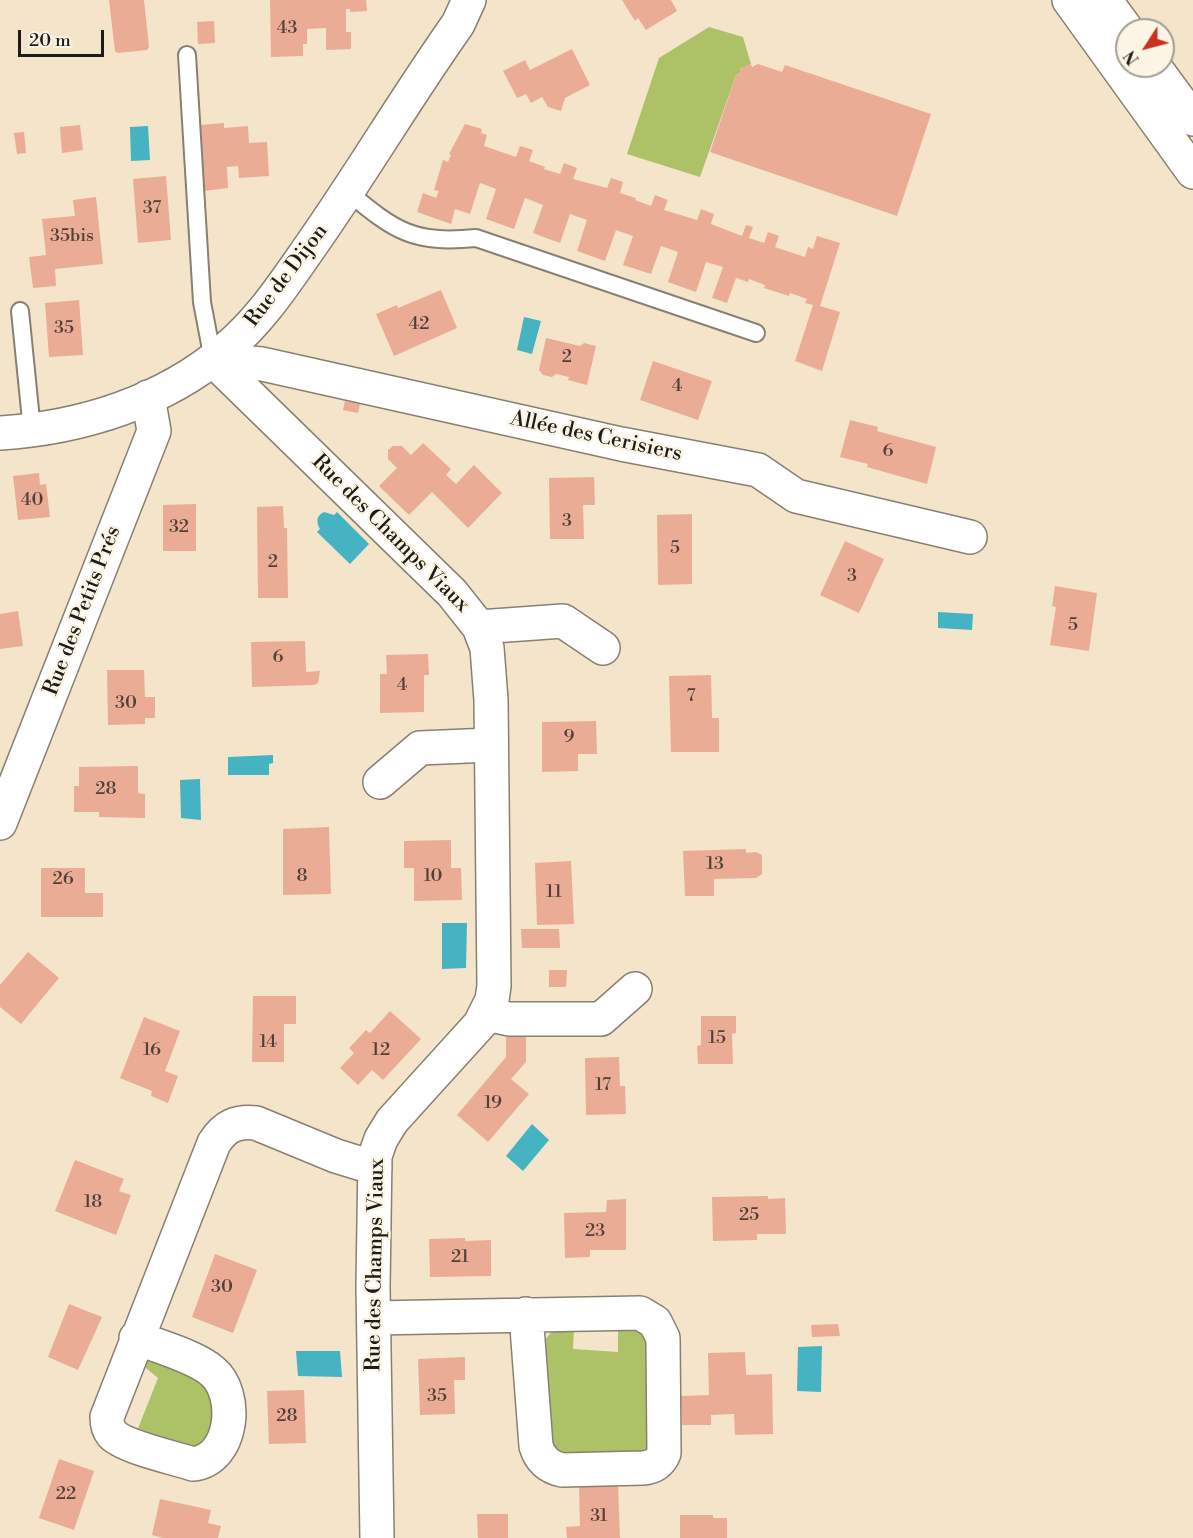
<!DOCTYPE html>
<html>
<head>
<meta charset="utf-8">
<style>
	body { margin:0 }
	#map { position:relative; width:1193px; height:1538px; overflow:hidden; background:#f4e4c9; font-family:"Libre Bodoni",serif }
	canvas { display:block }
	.north { position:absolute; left:1115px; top:18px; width:60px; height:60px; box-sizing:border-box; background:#fcf5e5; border:2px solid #a29e95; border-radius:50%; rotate:234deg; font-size:16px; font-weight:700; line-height:24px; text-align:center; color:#1c1c1c }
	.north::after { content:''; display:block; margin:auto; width:21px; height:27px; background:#c8321e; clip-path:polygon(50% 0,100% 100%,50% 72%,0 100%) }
	.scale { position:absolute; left:18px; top:30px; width:86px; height:27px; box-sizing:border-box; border:3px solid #1c1c1c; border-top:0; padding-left:8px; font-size:18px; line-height:21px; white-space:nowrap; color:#1c1c1c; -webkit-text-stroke:4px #fcf5e5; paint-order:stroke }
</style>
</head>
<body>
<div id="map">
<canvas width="1193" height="1538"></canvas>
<div class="north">N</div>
<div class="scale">20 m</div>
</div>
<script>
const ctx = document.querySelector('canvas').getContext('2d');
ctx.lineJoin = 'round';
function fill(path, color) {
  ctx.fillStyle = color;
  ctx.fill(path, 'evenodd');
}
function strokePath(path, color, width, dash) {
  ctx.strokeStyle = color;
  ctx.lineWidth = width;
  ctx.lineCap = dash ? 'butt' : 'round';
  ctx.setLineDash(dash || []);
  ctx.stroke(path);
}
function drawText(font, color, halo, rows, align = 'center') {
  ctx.font = font + ' "Libre Bodoni",serif';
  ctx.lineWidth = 5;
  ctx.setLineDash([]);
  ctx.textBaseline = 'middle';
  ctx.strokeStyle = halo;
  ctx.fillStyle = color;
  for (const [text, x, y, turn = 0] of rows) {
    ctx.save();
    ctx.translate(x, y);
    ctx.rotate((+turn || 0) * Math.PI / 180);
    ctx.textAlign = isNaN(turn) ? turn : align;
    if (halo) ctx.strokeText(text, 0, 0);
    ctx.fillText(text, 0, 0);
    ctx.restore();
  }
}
fill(new Path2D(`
	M709 27 743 37 751 64 740 69 741 72 736 75 700 177 627 154 659 58Z
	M628 1323 648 1337 649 1448 636 1456 566 1457 551 1449 543 1345C549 1330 558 1327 574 1326L573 1349 618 1352V1324Z
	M155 1360 194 1370 218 1402 213 1437C184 1457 166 1445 135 1436L158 1378 141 1364Z`), '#adc166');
fill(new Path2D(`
	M148 126 150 160 131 161 130 127Z
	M524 317 541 321 532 354 517 350Z
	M324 512 334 515 337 512 369 544 350 564 317 532 320 529C316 522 316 516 324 512Z
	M938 612 973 614 972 630 938 628Z
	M273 755V763L269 764V775H228V757Z
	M200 779 201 820 181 818 180 780Z
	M442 923H467L466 968 442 969Z
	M532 1124 549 1140 523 1171 506 1156Z
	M822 1346 821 1392 797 1391 798 1347Z
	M296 1351H340L342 1377 298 1376Z`), '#46b3c2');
fill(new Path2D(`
	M109 0H144L149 47 147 50 118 53 115 51Z
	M270 0H366L367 11 350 12V9H346V32H351V49L326 50V28L307 29V44H303V56L271 57Z
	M622 0H671L677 11 646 30 638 18 635 21Z
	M214 21 215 43 198 44 197 22Z
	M572 49 590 85 565 98 561 111 548 107 542 97 531 103 526 94 517 98 503 71 525 60 530 70Z
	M751 64 752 67 758 64 782 72 785 65 931 114 897 216 710 152 736 75 741 72 740 69Z
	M224 123V128L248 126 249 143 267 142 269 176 239 178 238 166 227 167 228 188 204 191 200 125Z
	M465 124 482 129 481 133 487 135 484 146 516 157 520 146 533 150 529 161 545 167 544 169 560 174 564 163 577 168 573 179 607 188 611 178 623 182 620 193 636 198 635 200 651 206 655 195 668 200 664 210 697 220 701 209 714 214 711 224 742 236 746 225 753 227 749 238 764 243 768 232 779 236 775 247 805 257 808 247 813 249 817 236 840 243 820 306 840 312 822 371 795 361 813 305 805 303 807 299 790 293 789 296 764 288 765 285 749 279 748 282 736 278 727 303 712 298 723 267 706 262 696 292 668 282 678 252 661 246 651 274 623 265 633 236 616 230 605 261 577 251 587 220 570 214 560 243 533 233 543 205 525 198 514 229 486 219 496 189 480 183 470 214 455 209 451 224 417 212 423 193 436 198 439 191 434 190 443 160 448 162 451 155 449 154Z
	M80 125 83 150 62 153 60 127Z
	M24 132 26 153 17 154 14 133Z
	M166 176 171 240 138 243 133 179Z
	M96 197 103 264 55 269 56 286 33 288 29 257 46 255 42 219 75 216 73 200Z
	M441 290 457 328 394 356 376 314 397 305 398 308Z
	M79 300 83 355 49 357 45 303Z
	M546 338 580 346 584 343 596 346 587 385 568 380 569 377 556 374 552 377 543 375 539 370Z
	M653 361 712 381 698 420 640 400Z
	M345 401 360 404 358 413 343 410Z
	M850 420 878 427 877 431 936 447 927 484 867 467 868 464 840 457Z
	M423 443 451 469 446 475 456 484 474 465 502 493 468 528 432 492 409 515 379 486 397 468 388 459V450L393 446H402L411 455Z
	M39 473 40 485 46 484 50 517 18 520 13 476Z
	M594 477 595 505H583L584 539H550L549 478Z
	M196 504V551H163V505Z
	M283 506 284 528H287L288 598H258L257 507Z
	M692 514V584L658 585 657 515Z
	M845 541 884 559 859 613 820 595Z
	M1055 586 1097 593 1089 651 1050 645 1056 607 1052 606Z
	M18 611 23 646 0 649V614Z
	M305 641 306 672 320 671 318 683 314 685 252 687 251 642Z
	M428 654 429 675H424V712L380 713V674H387L386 655Z
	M107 670H144L145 697H155V718H145V724L108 725Z
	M711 675 712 718H719V752H671L669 676Z
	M596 721 597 754H578V771L542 772V722Z
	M138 766V793L145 794V818L99 817V812H74V786H79V767Z
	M329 827 331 894 283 895V829Z
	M451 840V868H461L462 900 414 901V868H404V841Z
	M746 849V853L756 852 762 855V874L756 878 714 879V896H685L683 851Z
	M571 861 574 924 537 925 535 863Z
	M41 868H85V893H103V917H41Z
	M521 929H559L560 948H522Z
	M28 952 59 978 21 1024 0 1007V985Z
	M549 970H567L566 987H549Z
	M253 996H296V1024H284V1062H252Z
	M390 1011 421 1039 383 1080 372 1070 358 1085 340 1068 354 1053 349 1048 366 1030 370 1033Z
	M701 1016H736V1033L732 1034 733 1064H698L697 1046 701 1045Z
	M144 1017 180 1031 165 1071 178 1076 168 1103 151 1096 152 1091 120 1078Z
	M506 1037H526V1062L511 1079 529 1094 488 1142 457 1115 506 1057Z
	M619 1057 620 1086H625L626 1114 586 1115 585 1058Z
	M75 1160 124 1179 119 1191 131 1195 116 1235 55 1211Z
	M768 1196V1199L785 1198 786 1234H757V1240L713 1241 712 1197Z
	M626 1199V1250H590V1257L565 1258 564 1213 606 1212 607 1200Z
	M465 1238V1241L491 1240V1276L430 1277 429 1239Z
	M215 1254 257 1270 233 1333 192 1317Z
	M69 1304 102 1317 78 1370 48 1357Z
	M838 1324 840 1336 812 1337 811 1325Z
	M745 1352 746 1375 772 1374 773 1434 735 1435 734 1414 711 1415V1425H682L681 1396 709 1395 708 1353Z
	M465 1357V1380H454L455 1414 420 1415 418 1359Z
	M304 1390 306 1443 269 1444 267 1391Z
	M59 1459 94 1471 74 1530 39 1518Z
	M618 1485 620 1538H567L566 1527 580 1526 579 1486Z
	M160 1499 211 1510 208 1523 221 1526 218 1538H163L152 1535Z
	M477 1514H508V1538H478Z
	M680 1515H713V1518H727V1538H680Z`), '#ebac95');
const service = new Path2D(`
	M187 55 202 302 213 360
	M348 192C395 231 413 244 476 238L756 333
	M20 311 32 430`);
const minor = new Path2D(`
	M213 360 452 593 479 627 487 648 491 700 494 986 492 1000 480 1024 392 1121 381 1139 375 1156 373 1287 377 1538
	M213 360 262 364 621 444 758 470 796 496 970 537
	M479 627 563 621 603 648
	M380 782 420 748 490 745
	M0 823 154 431 148 397
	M486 1014 509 1019H601L635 989
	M374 1318 640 1313 655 1322 663 1338 664 1453C660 1463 653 1467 643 1468L562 1470C548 1467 540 1459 536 1446L526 1314
	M136 1338C158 1346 196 1357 212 1371 240 1394 233 1460 193 1464 175 1458 124 1447 112 1434 108 1429 107 1424 107 1417L214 1143C225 1126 236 1121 256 1123L336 1156 375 1168`);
const tertiary = new Path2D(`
	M0 433C81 428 164 402 226 349 262 319 286 281 312 244 363 171 407 96 458 24L469 0`);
const trunk = new Path2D(`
	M1069 0 1193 172
	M1105 0 1127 30
	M1154 66 1193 119`);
strokePath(service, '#888072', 20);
strokePath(minor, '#888072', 36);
strokePath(tertiary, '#888072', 36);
strokePath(trunk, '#888072', 36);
strokePath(service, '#fff', 16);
strokePath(minor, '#fff', 33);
strokePath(tertiary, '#fff', 33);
strokePath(trunk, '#fff', 33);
drawText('18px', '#50403a', null, [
	["43",287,29],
	["37",152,209],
	["35bis",72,237],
	["42",419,325],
	["35",64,329],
	["2",567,358],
	["4",677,387],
	["6",888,452],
	["40",32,501],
	["3",567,522],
	["32",179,528],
	["5",675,549],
	["2",273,563],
	["3",852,577],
	["5",1073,626],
	["6",278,658],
	["4",402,686],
	["7",691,697],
	["30",126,704],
	["9",569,738],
	["28",106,790],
	["13",715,865],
	["8",302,877],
	["10",433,877],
	["26",63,880],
	["11",554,893],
	["15",717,1039],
	["14",268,1043],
	["16",152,1051],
	["12",381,1051],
	["17",603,1086],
	["19",493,1104],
	["18",93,1203],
	["25",749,1216],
	["23",595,1232],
	["21",460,1258],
	["30",222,1288],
	["35",437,1397],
	["28",287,1417],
	["22",66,1495],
	["31",599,1517]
]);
drawText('21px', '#1c1c1c', '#fcf5e5', [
	["Rue de Dijon",287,276,-53],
	["Allée des Cerisiers",596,437,12],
	["Rue des Champs Viaux",390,534,45],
	["Rue des Petits Prés",83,611,-69],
	["Rue des Champs Viaux",376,1265,-89]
]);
</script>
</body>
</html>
